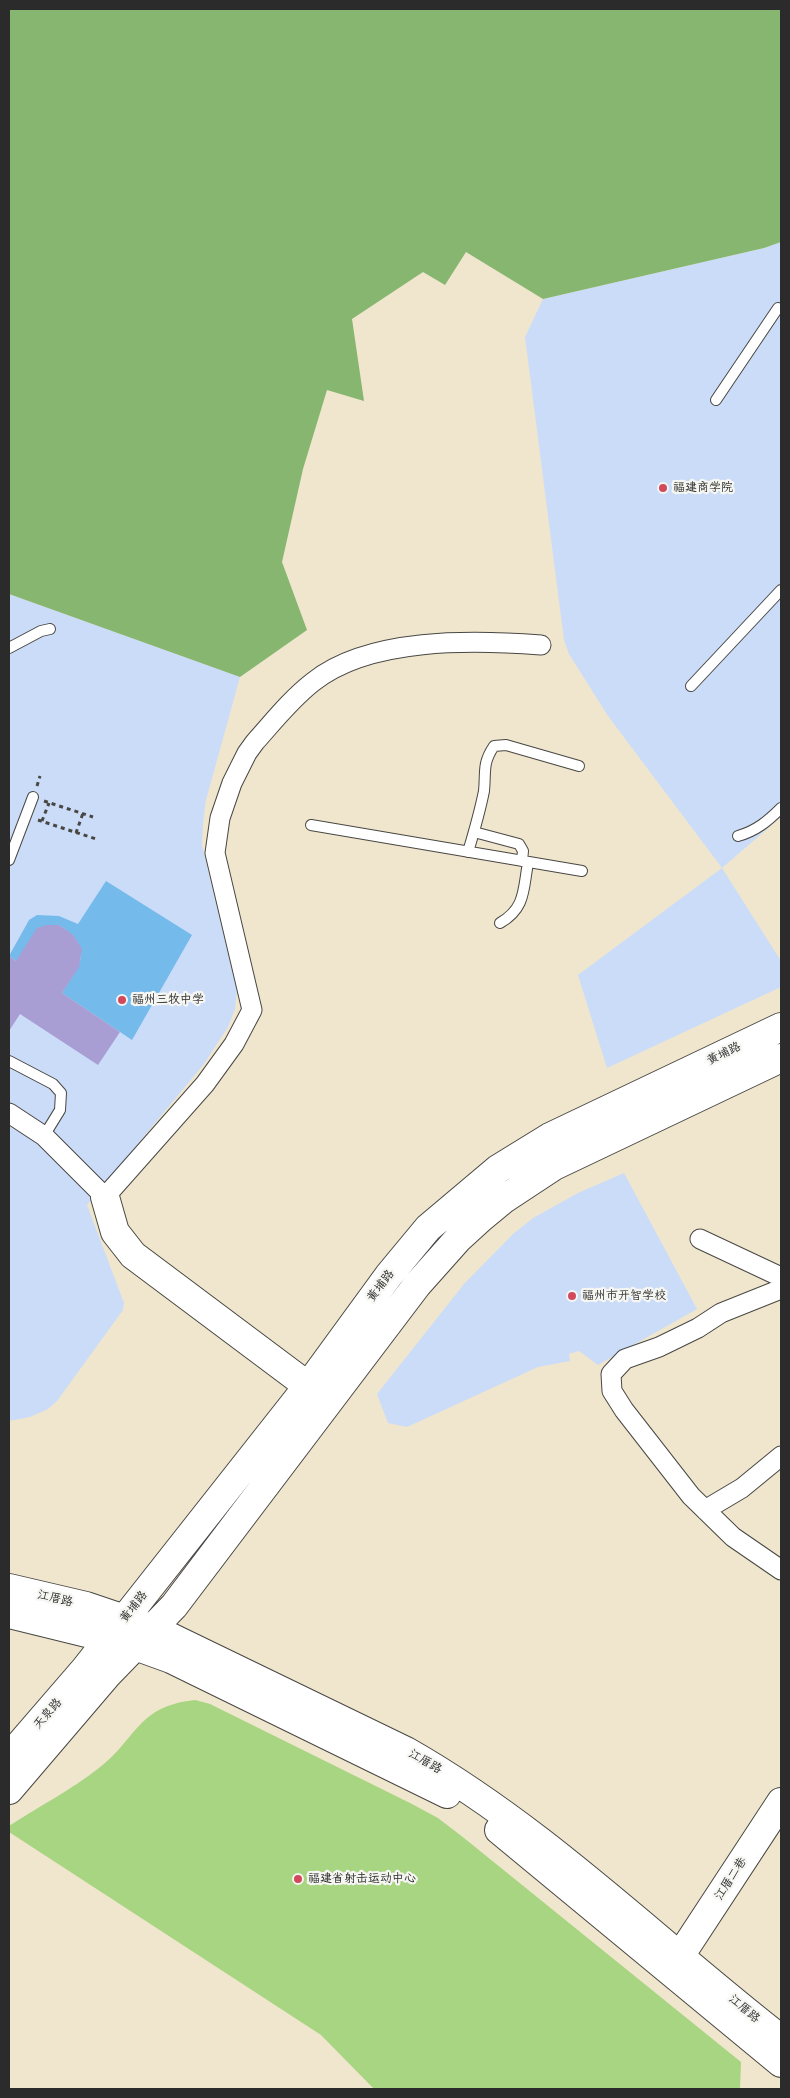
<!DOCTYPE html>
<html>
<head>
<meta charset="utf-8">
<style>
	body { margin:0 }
	#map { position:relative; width:790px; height:2098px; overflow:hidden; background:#efe6cd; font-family:"Balsamiq Sans",sans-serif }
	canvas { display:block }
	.frame { position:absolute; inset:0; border:10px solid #2b2b2b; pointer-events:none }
</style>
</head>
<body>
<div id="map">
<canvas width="790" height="2098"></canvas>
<div class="frame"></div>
</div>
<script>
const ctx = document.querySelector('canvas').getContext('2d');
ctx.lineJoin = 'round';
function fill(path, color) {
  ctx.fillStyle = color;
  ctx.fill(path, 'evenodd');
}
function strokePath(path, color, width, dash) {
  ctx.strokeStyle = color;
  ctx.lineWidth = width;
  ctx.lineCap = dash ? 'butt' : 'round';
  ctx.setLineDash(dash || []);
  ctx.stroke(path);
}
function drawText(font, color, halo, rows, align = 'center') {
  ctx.font = font + ' "Balsamiq Sans","LXGW WenKai TC",sans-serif';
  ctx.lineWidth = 4.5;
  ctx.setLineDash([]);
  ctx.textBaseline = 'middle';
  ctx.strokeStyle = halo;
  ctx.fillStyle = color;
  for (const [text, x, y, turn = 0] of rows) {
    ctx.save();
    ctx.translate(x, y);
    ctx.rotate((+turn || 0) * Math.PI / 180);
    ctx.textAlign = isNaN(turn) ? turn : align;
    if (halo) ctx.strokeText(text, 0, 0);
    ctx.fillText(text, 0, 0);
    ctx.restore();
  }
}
fill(new Path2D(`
	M781 242V817L722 868 781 961V987L607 1068 578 975 722 868 608 716 569 654 564 640 525 337 543 299 764 248Z
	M9 594 240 677 206 800 203 823 202 845 237 991 235 1009 228 1027 204 1064 87 1205 124 1303 123 1310 57 1401 48 1409 30 1417 9 1421Z
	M624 1173 697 1309 598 1365 579 1351 569 1354 570 1361 538 1367 407 1427 388 1423 377 1394 464 1284 513 1234 533 1218 578 1193Z`), '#cbdcf9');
fill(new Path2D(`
	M195 1700 210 1704 412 1804 438 1818 464 1838 741 2062 740 2089H374L321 2035 9 1832V1826C38 1807 71 1790 99 1768 137 1739 137 1706 195 1700Z`), '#a8d582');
fill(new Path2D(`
	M9 9H781V242L764 248 543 299 466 252 445 285 423 272 352 319 364 401 327 390 303 469 282 562 307 630 240 677 9 594Z`), '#86b670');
fill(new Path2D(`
	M106 881 192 935 132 1040 62 993C80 965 95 948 59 925L16 961 9 956 29 920 37 915 59 916 78 924Z`), '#74baeb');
fill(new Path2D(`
	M47 925H59L68 931 74 936 82 949 79 967 62 993 120 1032 98 1065 20 1014 9 1031V956L16 961 37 928Z`), '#a99ed3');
const lane = new Path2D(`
	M716 400 778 308 781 309
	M9 648 41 631 50 629
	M691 686 781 590
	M311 825 582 871
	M474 832 519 844 523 851 522 861
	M738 836C756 831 768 821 781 808
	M468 852C474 832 480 811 484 791 486 771 482 764 494 746L506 745 579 766
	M9 860 33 797
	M500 923C526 908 523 889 528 863
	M9 1061 53 1084 61 1093 60 1110 44 1136`);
const street = new Path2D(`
	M9 1113 44 1136 105 1197 205 1084 234 1044 252 1010 215 853 220 818 232 783 247 753 255 742C273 722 291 699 313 682 369 637 473 640 541 645
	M700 1239 781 1277
	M781 1289 721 1313 698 1328 659 1347 625 1359 611 1374 612 1391 624 1410 691 1496 733 1537 781 1570
	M705 1510 742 1488 781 1456`);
const secondary = new Path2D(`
	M105 1197 115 1232 133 1255 308 1386
	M9 1588 86 1606 154 1629 406 1751C545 1830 656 1942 781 2039
	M9 1614 127 1643 171 1659 447 1794
	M9 1757 85 1669 308 1386 389 1275 428 1228 498 1169 550 1137 781 1027
	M9 1790 108 1674 174 1606 417 1285 458 1239 481 1218 504 1199 554 1166 781 1058
	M499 1830 781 2063
	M680 1956 781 1802`);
strokePath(lane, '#484743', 12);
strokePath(street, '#484743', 21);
strokePath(secondary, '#484743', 30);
strokePath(new Path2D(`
	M37 786 40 776
	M44 801 93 817
	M38 820 96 839
	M42 821 49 803
	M76 833 83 813`), '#484743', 3, [4, 4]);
strokePath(lane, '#fff', 10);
strokePath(street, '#fff', 19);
strokePath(secondary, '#fff', 28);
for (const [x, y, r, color] of [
	[663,488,5,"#d1495b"],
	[122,1000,5,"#d1495b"],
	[572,1296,5,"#d1495b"],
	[298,1879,5,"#d1495b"]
]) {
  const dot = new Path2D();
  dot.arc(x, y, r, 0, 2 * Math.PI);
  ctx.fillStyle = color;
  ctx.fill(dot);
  strokePath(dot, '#f6f6f2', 2);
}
drawText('12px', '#2b2b2b', '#f6f6f2', [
	["福建商学院",673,488],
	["福州三牧中学",132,1000],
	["福州市开智学校",582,1296],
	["福建省射击运动中心",308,1879]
], 'left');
drawText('12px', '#2b2b2b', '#f6f6f2', [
	["黄埔路",724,1054,-26],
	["黄埔路",381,1286,-53],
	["江厝路",55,1599,13],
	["黄埔路",134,1607,-52],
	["天泉路",48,1714,-49],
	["江厝路",425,1762,30],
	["江厝二巷",731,1879,-57],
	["江厝路",744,2009,40]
]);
</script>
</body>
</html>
